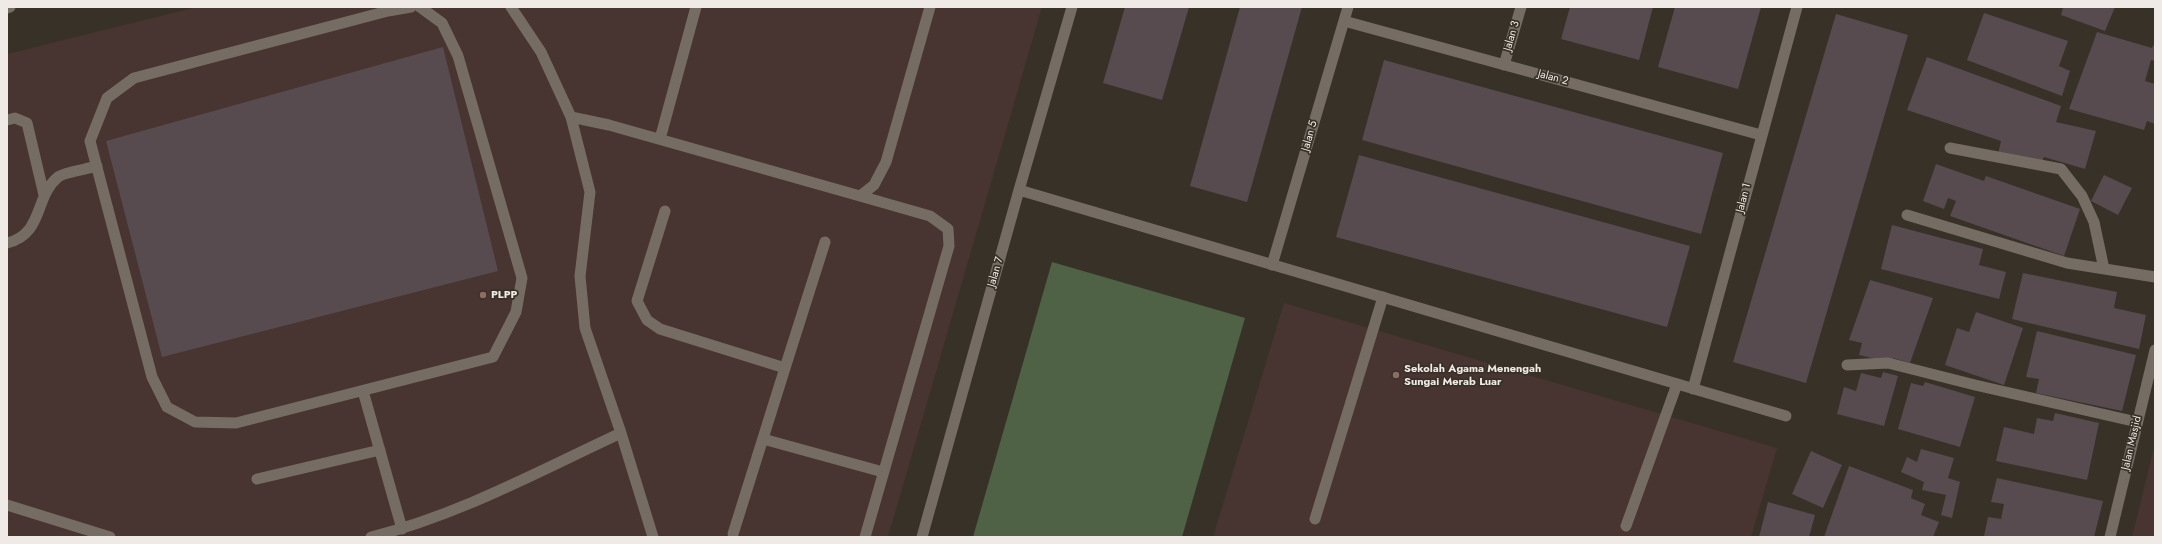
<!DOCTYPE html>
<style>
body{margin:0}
#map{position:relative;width:2162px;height:544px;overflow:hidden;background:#383128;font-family:Jost,sans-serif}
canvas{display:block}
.frame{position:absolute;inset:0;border:8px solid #efeae5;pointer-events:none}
</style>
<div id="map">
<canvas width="2162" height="544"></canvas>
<div class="frame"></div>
</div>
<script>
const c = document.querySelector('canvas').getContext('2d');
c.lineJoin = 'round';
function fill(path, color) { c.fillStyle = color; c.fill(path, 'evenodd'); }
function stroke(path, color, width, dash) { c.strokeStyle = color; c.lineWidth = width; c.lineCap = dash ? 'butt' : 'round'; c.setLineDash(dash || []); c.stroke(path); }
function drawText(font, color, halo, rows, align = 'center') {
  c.font = font + ' Jost,sans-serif'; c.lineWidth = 3.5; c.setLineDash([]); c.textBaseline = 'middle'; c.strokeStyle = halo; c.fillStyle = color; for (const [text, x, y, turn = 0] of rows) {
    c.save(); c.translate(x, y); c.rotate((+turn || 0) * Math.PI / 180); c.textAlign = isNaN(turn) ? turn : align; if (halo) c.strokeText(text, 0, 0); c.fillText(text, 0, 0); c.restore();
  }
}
fill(new Path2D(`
 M197,7h845l-154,530h-881v-483z
 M1284,303l493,145 -26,89h-538z
 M2155,443v94h-23z`), '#483430');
fill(new Path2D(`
 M1052,262l193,56 -63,219h-209z`), '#506245');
fill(new Path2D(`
 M1125,7h64l-27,93 -59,-17z
 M1240,7h62l-55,195 -57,-16z
 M1570,7h83l-14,53 -78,-21z
 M1675,7h86l-23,82 -80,-22z
 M2061,7h54l-10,24 -44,-16 2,-7z
 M1984,13l84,28 -9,25 11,5 -8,25 -95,-36z
 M1836,14l72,21 -102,348 -73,-21z
 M2097,32l55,16 3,-5v18l-4,-1 -6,21 10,3v40l-8,-3 -3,9 -75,-21z
 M443,47l55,224 -336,86 -56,-216z
 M1927,57l134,49 -5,16 40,9 -11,38 -41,-12 -3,7 -43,-10 3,-13 -94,-31z
 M1384,60l339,93 -22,81 -339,-94z
 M1359,155l331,91 -23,81 -331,-90z
 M1936,164l48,17 2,-5 94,33 -16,47 -114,-40 6,-15 -8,-3 -4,11 -21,-8z
 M2104,175l28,13 -14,27 -27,-14z
 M1892,225l91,24 -4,16 27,7 -7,27 -118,-30z
 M2023,273l94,19 -3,16 32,7 -7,34 -127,-30z
 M1870,280l63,18 -23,65 -17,-5 -1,5 -33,-8 3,-12 -13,-3z
 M1976,312l47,16 -19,57 -59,-20 12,-37 12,4z
 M2037,331l99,24 -14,56 -86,-18 3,-14 -13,-2z
 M1883,372l15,4 -14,50 -47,-12 7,-27 12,4 5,-18 20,5z
 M1925,382l50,15 -15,50 -62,-18 13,-46 12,3z
 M2055,413l44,10 -12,57 -91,-19 8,-34 30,7 3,-16 16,3z
 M1921,449l33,9 -6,20 12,4 -8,36 -11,-3 5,-20 -24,-5 2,-8 -23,-10 6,-15 10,5z
 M1811,451l31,14 -19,43 -31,-14z
 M1849,466l64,24 -2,8 14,6 -4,11 18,7 -6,15h-109z
 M1997,478l106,23 -9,36 -110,-1 4,-19 13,2 3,-15 -13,-2z
 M1768,502l47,13 -6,22h-50z`), '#574b4f');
stroke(new Path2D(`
 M411,7l-23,4 -254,67 -27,20 -17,43 62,236 15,30 28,15 41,1 257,-66 23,-45 6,-34 -64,-222 -16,-33 -22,-16
 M511,7l30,45 30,65 19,75 -10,84 5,52 36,105 32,104
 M7,120l8,-2 12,5 17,72
 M7,243c37,-9 27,-46 51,-66 6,-5 30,-8 39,-11
 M363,391l39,138
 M257,479l123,-29
 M7,505l103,32
 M1315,519l68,-222
 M1626,526l51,-142
 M371,537c88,-22 168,-66 250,-104`), '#756d63', 11);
stroke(new Path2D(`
 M7,8l3,-1
 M1344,21l417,114
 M1504,65l17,-58
 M571,117l38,8 251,71 14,-11 12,-23 44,-155
 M660,139l36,-132
 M1950,148l111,21 21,27 12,26 10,47
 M1019,190l767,226
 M860,196l70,20 18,13 1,17 -84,291
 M665,211l-28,90 10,19 13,9 125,39 40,-126
 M1907,215l160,48 88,14
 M1272,265l76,-258
 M1847,365l41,-2 87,22 162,37
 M1693,389l104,-382
 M763,439l120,33
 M733,534l52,-166
 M922,537l97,-347 53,-183
 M2110,537l45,-187`), '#756d63', 11);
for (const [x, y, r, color] of [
 [483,295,4,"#8d6e63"],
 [1396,375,4,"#8d6e63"]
]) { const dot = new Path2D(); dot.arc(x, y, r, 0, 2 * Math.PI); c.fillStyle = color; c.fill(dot); stroke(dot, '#383128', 1.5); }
drawText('11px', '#efeae5', '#383128', [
 ["Jalan 3",1512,36,-74],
 ["Jalan 2",1553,78,15],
 ["Jalan 5",1310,136,-74],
 ["Jalan 1",1744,198,-75],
 ["Jalan 7",996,272,-74],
 ["Jalan Masjid",2132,443,-77]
]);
drawText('bold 11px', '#efeae5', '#383128', [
 ["PLPP",491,295],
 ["Sekolah Agama Menengah",1404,369],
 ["Sungai Merab Luar",1404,382]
], 'left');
</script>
